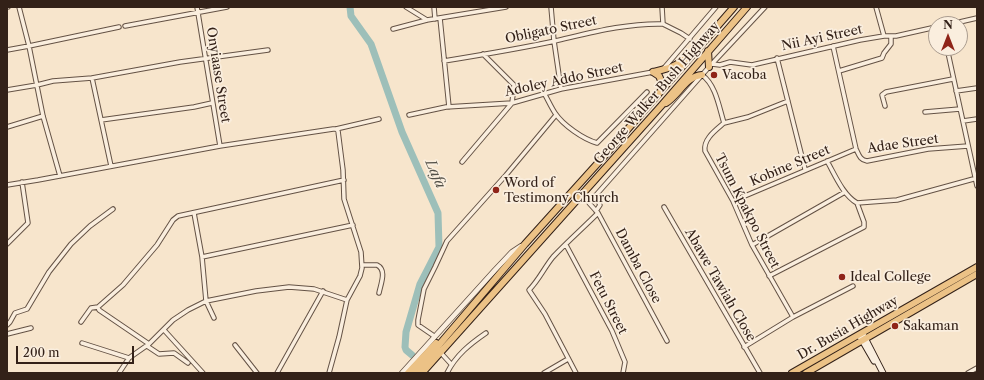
<!DOCTYPE html>
<style>
body{margin:0}
#map{position:relative;width:984px;height:380px;overflow:hidden;background:#f7e5cc;font-family:"Libre Caslon Text",serif}
canvas{display:block}
.frame{position:absolute;inset:0;border:8px solid #332118;pointer-events:none}
.north{position:absolute;left:928px;top:16px;width:40px;height:40px;box-sizing:border-box;background:#faeede;border:1px solid #aa9c8f;border-radius:50%;rotate:0deg;font-size:11px;font-weight:700;line-height:16px;text-align:center;color:#332118}
.north::after{content:'';display:block;margin:auto;width:14px;height:18px;background:#8f2418;clip-path:polygon(50% 0,100% 100%,50% 72%,0 100%)}
.scale{position:absolute;left:16px;top:346px;width:118px;height:18px;box-sizing:border-box;border:2px solid #332118;border-top:0;padding-left:5px;font-size:12px;line-height:14px;white-space:nowrap;color:#332118;-webkit-text-stroke:3px #faeede;paint-order:stroke}
</style>
<div id="map">
<canvas width="984" height="380"></canvas>
<div class="frame"></div>
<div class="north">N</div>
<div class="scale">200 m</div>
</div>
<script>
const c = document.querySelector('canvas').getContext('2d');
c.lineJoin = 'round';
function stroke(path, color, width, dash) { c.strokeStyle = color; c.lineWidth = width; c.lineCap = dash ? 'butt' : 'round'; c.setLineDash(dash || []); c.stroke(path); }
function drawText(font, color, halo, rows, align = 'center') {
  c.font = font + ' "Libre Caslon Text",serif'; c.lineWidth = 3.5; c.setLineDash([]); c.textBaseline = 'middle'; c.strokeStyle = halo; c.fillStyle = color; for (const [text, x, y, turn = 0] of rows) {
    c.save(); c.translate(x, y); c.rotate((+turn || 0) * Math.PI / 180); c.textAlign = isNaN(turn) ? turn : align; if (halo) c.strokeText(text, 0, 0); c.fillText(text, 0, 0); c.restore();
  }
}
stroke(new Path2D(`
 M350,7l1,9 20,28 31,88 36,81 1,34 -19,37 -14,48 -1,15 1,3 6,5`), '#9dbfb9', 7);
const minor = new Path2D(`
 M7,7h1
 M197,7l23,139
 M406,7l21,13
 M434,7l1,12
 M551,7l3,34 7,48
 M662,7l1,17 18,9 9,6
 M876,7l8,29
 M440,18l9,89
 M951,24l26,-6
 M125,26l102,-19
 M393,29l34,-9 79,-13
 M833,46l23,103c3,6 4,11 11,12l61,-12 40,-3
 M947,48l30,138
 M7,50l22,-4 -10,-39
 M777,58l28,111
 M444,61c37,-6 74,-12 111,-20 35,-8 71,-18 108,-17
 M712,64l8,1 10,-3 22,3 108,-25 24,-4h12l40,-9
 M664,68l52,-61
 M839,71l43,-13 2,-5 7,-9v-8
 M702,75c14,10 17,32 22,48
 M92,78l19,88
 M7,90l30,-5 16,-4 39,-3 88,-16 88,-12
 M956,91l21,-3
 M544,93c4,7 7,14 11,20 8,12 28,26 42,30l50,-51
 M885,106l-3,-11 4,-3 67,-13
 M925,112l35,-3
 M409,115l37,-8 66,-4 49,-14 92,-17
 M101,120l93,-13 18,-4
 M963,121l14,-2
 M724,123c-8,7 -21,16 -19,28l28,50 19,44 41,72
 M724,123l24,-6 40,-16
 M7,127l36,-11
 M462,162l50,-59 2,-18 -31,-31
 M60,176l-17,-60 -14,-70 90,-19
 M7,185l31,-5 182,-34 113,-17h3l43,-10
 M595,196l5,9 -4,6
 M733,201l123,-52
 M857,203l40,-3 80,-22
 M664,207l96,166
 M194,213l8,44 4,44 8,17
 M7,244l21,-21 -6,-41
 M566,245l46,86 13,31 -2,11
 M752,245l93,-53
 M202,257l151,-32
 M362,265h15c10,5 4,18 2,28
 M769,276l95,-49v-5l-7,-19c-14,-8 -22,-28 -30,-42
 M98,307l25,-22 34,-40 16,-25 5,-4 166,-36
 M81,322l10,-14 7,-1 1,3 50,34
 M7,325l3,-3 5,-9 12,-4 22,-37 22,-28 19,-18 23,-17
 M164,330l39,43
 M7,334l24,-6
 M434,336l-16,-11v-5l6,-31 11,-22 12,-26 59,-66 50,-60
 M667,341l-69,-128 -9,-10 120,-136 56,-60
 M82,343l47,15
 M235,345l22,28
 M147,346l12,8 15,-1 14,10
 M744,347l49,-30 60,-31
 M441,353l10,11
 M119,373l10,-15 20,-14 24,-24 15,-10 18,-9 50,-10 33,-4 25,2 33,11
 M277,373l46,-82
 M329,373l10,-36 8,-37 13,-24 2,-8 -1,-16 -17,-53 -1,-29 -5,-39 -2,-2
 M447,373c9,-18 23,-29 39,-40
 M544,373l24,-14
 M576,373l-31,-59 -16,-24c10,-10 15,-22 24,-33 14,-15 30,-29 45,-44
 M968,373l9,-5`);
const tertiary = new Path2D(`
 M402,373l93,-103 17,-18 9,-6`);
const secondary = new Path2D(`
 M859,335l15,26
 M864,336l19,37`);
const trunk = new Path2D(`
 M708,51l1,16
 M653,72c14,-3 24,-5 35,-17
 M653,72l6,4 5,11
 M666,103c13,-8 20,-27 36,-28
 M408,373l28,-30
 M415,373l110,-129 82,-91 127,-146
 M422,373l239,-267 86,-99
 M792,373l185,-106
 M806,373l171,-99`);
stroke(minor, '#645245', 5.5);
stroke(tertiary, '#645245', 6);
stroke(secondary, '#332118', 7);
stroke(trunk, '#332118', 8);
stroke(minor, '#faeede', 3.5);
stroke(tertiary, '#faeede', 4.5);
stroke(secondary, '#faeede', 5);
stroke(trunk, '#ecc286', 6);
for (const [x, y, r, color] of [
 [714,75,4,"#8f2418"],
 [496,190,4,"#8f2418"],
 [842,277,4,"#8f2418"],
 [895,326,4,"#8f2418"]
]) { const dot = new Path2D(); dot.arc(x, y, r, 0, 2 * Math.PI); c.fillStyle = color; c.fill(dot); stroke(dot, '#faeede', 1.5); }
drawText('13px', '#332118', '#faeede', [
 ["Obligato Street",551,30,-12],
 ["Nii Ayi Street",822,38,-12],
 ["Onyiaase Street",218,75,81],
 ["Adoley Addo Street",564,80,-12],
 ["George Walker Bush Highway",657,93,-49],
 ["Adae Street",903,144,-8],
 ["Kobine Street",790,166,-23],
 ["Tsum Kpakpo Street",747,211,63],
 ["Damba Close",638,266,62],
 ["Abawe Tawiah Close",720,285,60],
 ["Fetu Street",608,303,63],
 ["Dr. Busia Highway",848,328,-30]
]);
drawText('13px', '#332118', '#faeede', [
 ["Vacoba",722,75],
 ["Word of",504,183],
 ["Testimony Church",504,198],
 ["Ideal College",850,277],
 ["Sakaman",903,326]
], 'left');
drawText('italic 14px', '#535048', '#faeede', [
 ["Lafa",435,174,66]
]);
</script>
